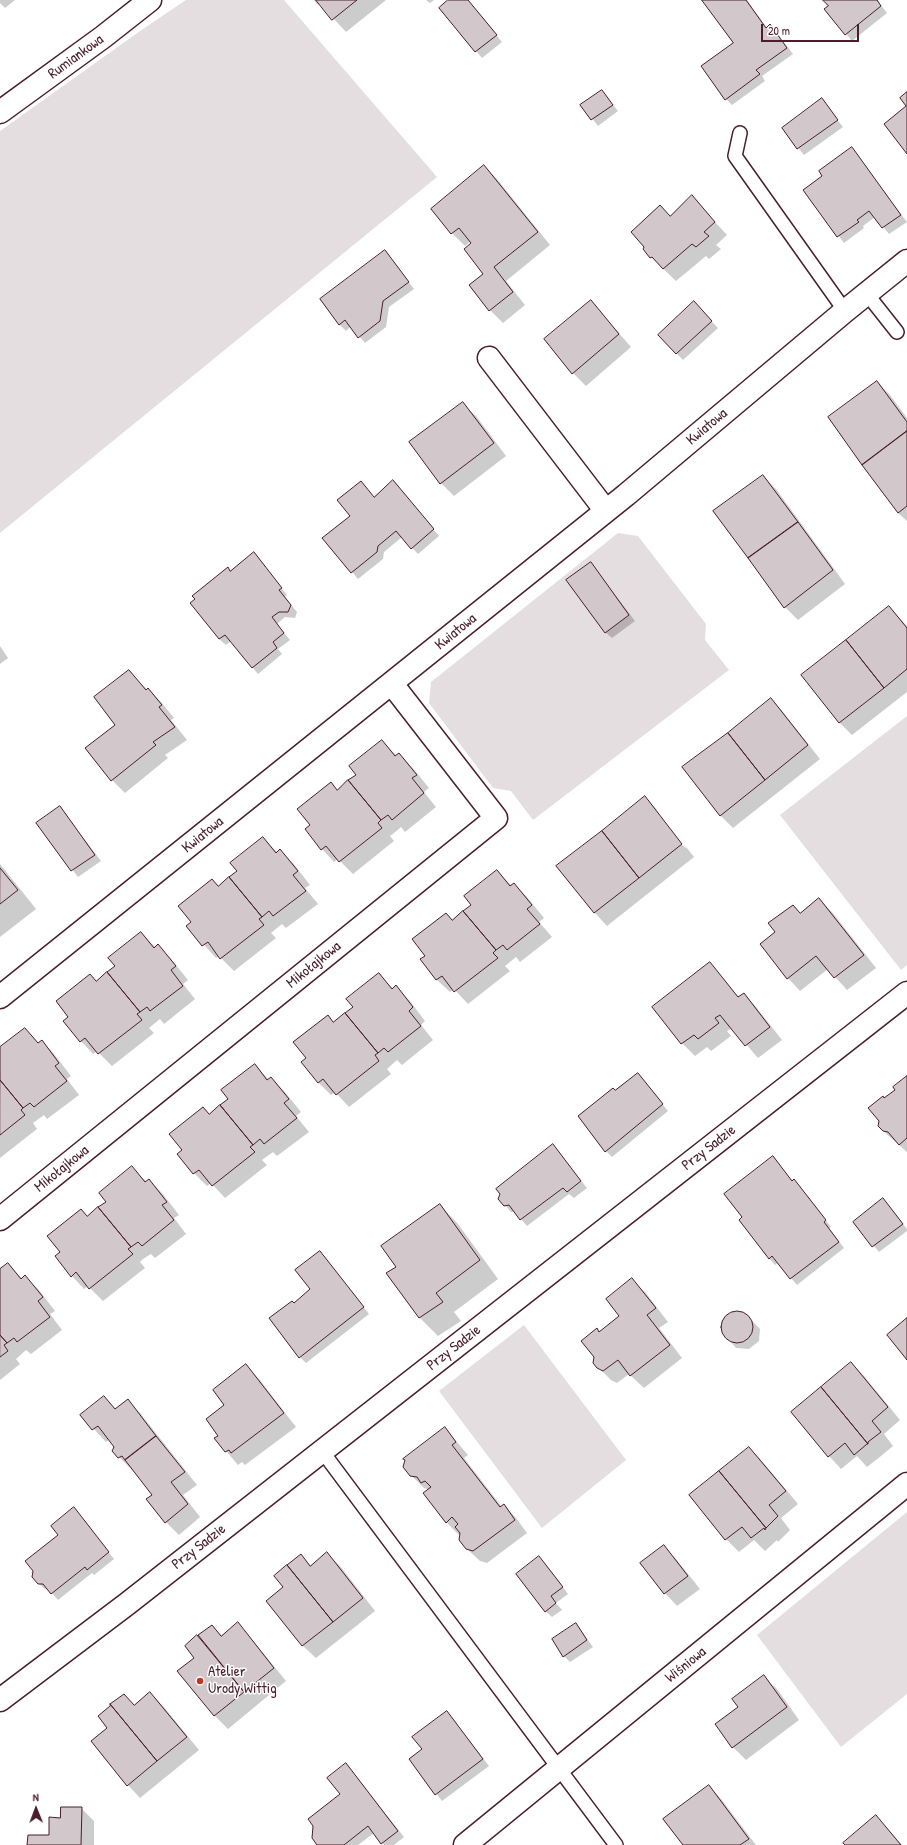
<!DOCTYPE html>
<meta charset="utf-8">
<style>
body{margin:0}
#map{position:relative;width:907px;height:1845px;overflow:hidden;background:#fff;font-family:"Patrick Hand",sans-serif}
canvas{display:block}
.north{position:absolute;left:16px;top:1789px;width:40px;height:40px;-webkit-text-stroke:3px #fff;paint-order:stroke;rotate:359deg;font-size:11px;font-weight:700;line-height:16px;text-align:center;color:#4a1f2b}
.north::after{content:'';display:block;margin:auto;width:14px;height:18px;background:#4a1f2b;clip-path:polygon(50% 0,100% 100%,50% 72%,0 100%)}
.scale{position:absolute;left:761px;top:24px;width:98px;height:18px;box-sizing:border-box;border:2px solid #4a1f2b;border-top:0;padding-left:5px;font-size:12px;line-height:14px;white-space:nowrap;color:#4a1f2b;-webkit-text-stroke:3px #fff;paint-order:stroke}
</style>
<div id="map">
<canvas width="907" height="1845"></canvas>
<div class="north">N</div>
<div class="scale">20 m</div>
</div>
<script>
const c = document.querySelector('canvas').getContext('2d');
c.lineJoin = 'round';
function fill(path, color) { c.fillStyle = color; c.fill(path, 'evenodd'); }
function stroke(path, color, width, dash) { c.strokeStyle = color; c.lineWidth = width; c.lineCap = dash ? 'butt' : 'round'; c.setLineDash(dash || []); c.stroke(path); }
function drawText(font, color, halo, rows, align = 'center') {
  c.font = font + ' "Patrick Hand",sans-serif'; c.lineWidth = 3; c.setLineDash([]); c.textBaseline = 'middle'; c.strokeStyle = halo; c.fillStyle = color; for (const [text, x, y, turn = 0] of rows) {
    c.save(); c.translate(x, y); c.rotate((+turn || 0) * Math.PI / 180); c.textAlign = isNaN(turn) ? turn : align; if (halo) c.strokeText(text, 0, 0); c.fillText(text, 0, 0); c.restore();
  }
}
fill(new Path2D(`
 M186,0h98l153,177 -437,356v-402l140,-100z
 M618,533l20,3 68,88 -1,16 24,30 -196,150 -22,-29 -18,-3 -64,-85 2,-21z
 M907,716v249l-6,5 -121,-155z
 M524,1325l102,135 -84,68 -103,-137z
 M907,1512v182l-66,53 -84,-112z`), '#e5dee0');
fill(new Path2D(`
 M0,0h15l-10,8 -5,-5z
 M314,0h72l-40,32 -26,-28 -2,1z
 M426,0h8l-4,3z
 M449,0h19l34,42 -20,16 -42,-50z
 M703,0h44l20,28 3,-2 6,6 17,22 -31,22 3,5 -33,24 -6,-6 9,-55z
 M825,0h52l10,13 -35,28 -26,-32 3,-3z
 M602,91l16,20 -20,15 -16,-21z
 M822,100l21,27 -39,28 -21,-26z
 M852,149l55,73 -18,12 -14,-17 -12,9 1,2 -20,15 -40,-53 20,-14z
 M484,166l13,13 53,66 -44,36 19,24 -22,18 -13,-13 -5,-36 -12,-31 -2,-2 -6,5 -13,-13z
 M692,197l35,38 -11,10 5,4 -12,10 -3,-3 -30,25 -25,-24 19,-40z
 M385,251l29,38 -25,18 -3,20 -21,16 -14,-17 -5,5 -7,-7z
 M591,301l40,46 -45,39 -13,-13z
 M700,309l18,19 -35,32 -24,-25z
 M877,382l13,13 17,23v103l-9,-8z
 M463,404l13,12 30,40 -52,40 -13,-13z
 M763,476l13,13 69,95 -47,36 -13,-13z
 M393,481l46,55 -21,18 -16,-17 -18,15 -1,7 -25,20 -34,-41z
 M254,553l33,42 -2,2 12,15 -2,6 -10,-1 -8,7 13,16 -12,9 4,5 -24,20 -27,-33 -5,4 -7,-6 9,-70 3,3z
 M591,563l44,58 -23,17 -7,-6z
 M889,607l18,19v66l-55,43 -13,-13z
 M0,646l8,12 -8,6z
 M129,671l18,19 1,-1 13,13 13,16 -3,2 16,20 -22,15 3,3 -43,35 -13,-13 -26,-32 31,-23z
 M771,700l12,12 37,47 -87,69 -13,-13 -36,-48z
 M382,741l15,15 2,-2 13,13 17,21 -5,4 12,15 -31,25 -4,-5 -7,6 -4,3 4,5 -41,33 -15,-15 -4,3 -12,-13 -11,-23 20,-43 6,7 20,-15z
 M645,797l12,13 37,47 -87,69 -12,-13 -37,-47zM654,810h3l29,37 -1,1z
 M60,807l41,54 -23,16 -41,-54z
 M263,838l15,15 2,-2 13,12 17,22 -5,3 13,16 -32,24 -4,-4 -11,9 5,5 -42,33 -15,-15 -3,2 -29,-32 5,-4 20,-42 7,7 19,-16z
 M0,864l36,45 -36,28z
 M497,871l15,15 2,-2 13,13 17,21 -5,4 13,15 -32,25 -4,-5 -11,9 5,5 -42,33 -14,-15 -4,3 -13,-12 -16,-20 5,-4 20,-42 7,6 19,-15z
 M819,899l13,13 44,56 -29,22 -19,-21 -28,22 -12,-13 13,-64z
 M141,933l15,15 2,-2 13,13 17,21 -5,4 12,15 -31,25 -4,-5 -11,9 5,5 -42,33 -15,-15 -4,3 -12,-13 16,-59 19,-15z
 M709,963l30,35 5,-4 12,13 26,33 -24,18 -26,-30 -5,3 4,5 -20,15 -4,-4 -12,9 -13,-13 -28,-36z
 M379,974l14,15 3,-2 13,13 16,21 -4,4 12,15 -31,25 -5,-5 -10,9 4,5 -42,33 -14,-15 -4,3 -13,-13 -10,-24 19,-42 7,7 20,-15z
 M25,1029l14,15 3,-3 12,13 17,22 -4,3 12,16 -32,24 -3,-4 -11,8 4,6 -37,29v-109z
 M255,1065l14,15 2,-2 13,13 17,21 -5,4 13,16 -32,24 -4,-4 -7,5 -4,3 5,5 -42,33 -14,-15 -4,3 -13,-13 -11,-23 27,-35 19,-16z
 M638,1074l30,37 -56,46 -6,-6 9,-59z
 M907,1077v75l-24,-21 2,-32 11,-9z
 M553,1146l34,42 -13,10 -5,-4 -42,32 -12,-14h-4l-6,-7z
 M773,1158l20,24 1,-1 6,6 31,40 -2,1 15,20 -47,37 -19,-22 -3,2 -6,-7 -26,-41z
 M132,1168l15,14 2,-2 13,13 17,22 -5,3 12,16 -31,24 -4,-4 -8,5 -3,3 5,6 -42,33 -15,-15 -4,3 -12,-13 -11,-24 26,-35 20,-15z
 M440,1205l18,19 40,55 -44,33 7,9 -23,15 -18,-18 -32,-44 9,-7z
 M889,1206l18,23v2l-28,21 -25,-30z
 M320,1252l49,62 -63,49 -6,-6 -6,-53 17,-14z
 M8,1264l14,15 3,-2 13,12 17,22 -5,3 12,16 -31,24 -5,-4 -10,9 4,5 -20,16v-110z
 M632,1280l13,12 23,30 -9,6 23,30 -38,30 -15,-14 -12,9 -6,-3 -13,-13 -1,-38 3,3 20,-16z
 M733,1311l12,2 15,16 -1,12 -10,8 -13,-1 -14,-17 1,-12z
 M851,1363l13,13 36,44 -16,14 9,12 -12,10 -14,11 -10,-11 -16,13 -12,-13z
 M246,1366l13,13 37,48 -51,38 -3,-3 -4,3 -22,-26 4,-3 5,-31z
 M104,1398l12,11 12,-8 12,12 57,72 -14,10 17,22 -21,18 -13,-13 -13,-27 -19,-26 -2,1 -13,-13 -3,-10 -6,-8 -4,3 -25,-27z
 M445,1428l23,27 -4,3 38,49 2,-2 12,13 11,15 -40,30 -7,-2 -14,-13 -5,-15 -2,2 -13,-13 -16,-32 -6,-2 -13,-13z
 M749,1448l13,13 36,43 -17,14 9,12 -12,12 -1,-2 -12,11 -11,-11 -15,12 -13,-13z
 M74,1509l40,50 -20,16 -2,-2 -34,27 -9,-10 -4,-1 -7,-6 21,-47z
 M664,1547l12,12 24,30 -23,17 -12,-13z
 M327,1554l13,12 35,45 -59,47 -13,-12 -35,-45 16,-13 17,-32 10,10z
 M545,1564l23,30 -12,9 6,7 -10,7 -7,-6z
 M238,1624l12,13 36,44 -58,48 -13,-13 -36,-44 16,-14 -9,-12 26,-20 10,10z
 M576,1624l17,23 -23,15 -6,-6z
 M764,1677l13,12 22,31 -53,40 -13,-13 7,-40z
 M150,1693l13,13 36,44 -59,48 -12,-13 7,-79z
 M447,1712l42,54 -47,35 -32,-42 13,-10z
 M346,1764l58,73 -10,8h-10l-10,-12 -16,12h-39l22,-51z
 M709,1786l12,13 35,46h-71z
 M81,1808l13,13v24h-66l22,-9 11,-17z
 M876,1817l26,28h-56z`), '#0003');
const building = new Path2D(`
 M316,0h41l-25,20z
 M448,0h20l29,35 -22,17 -36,-44z
 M702,0h44l20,28 4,-4 17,24 -31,22 4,4 -35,26 -24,-34 32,-23z
 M823,0h54l4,6 -36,29 -21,-26 4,-3z
 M602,90l11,15 -22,15 -11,-15z
 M907,92v62l-23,-30 22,-18 -6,-8z
 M822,98l16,22 -41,29 -15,-21z
 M852,147l49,68 -19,13 -13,-17 -12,9 2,2 -22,15 -34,-47 19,-14 -3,-5z
 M484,165l54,67 -44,35 19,25 -24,19 -20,-26 14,-11 -19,-25 7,-6 -12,-15 -8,6 -20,-25z
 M692,195l23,27 -11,10 5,4 -13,11 -4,-3 -29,25 -11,-12 -2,1 -7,-9 1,-2 -13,-15 29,-27 10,11z
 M385,250l24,32 -26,19 -3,20 -22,17 -13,-18 -6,5 -19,-26z
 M591,300l28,34 -47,40 -28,-35z
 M694,301l18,20 -36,33 -18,-19z
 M877,381l30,41v9l-45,34 -34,-48z
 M463,402l31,41 -54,41 -31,-42z
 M907,431v75l-9,7 -36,-48z
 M763,475l35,47 -50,36 -35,-47z
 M393,480l41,49 -23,20 -15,-18 -18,15 -1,6 -26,21 -29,-35 28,-22 -13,-16 24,-19 13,16z
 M798,522l35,48 -49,38 -36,-50z
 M254,552l28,36 -3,2 12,15 -3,7h-9l-7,5 12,16 -11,9 4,6 -25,20 -27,-33 -6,4 -29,-36 5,-4 -3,-3 36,-29 2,4z
 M591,562l38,53 -24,18 -39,-53z
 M889,606l18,22v41l-23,19 -38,-48z
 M846,640l38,48 -45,35 -38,-48z
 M129,670l17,20 2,-2 14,17 -3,2 16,20 -22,15 3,3 -45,36 -26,-33 30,-23 -21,-28z
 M771,698l37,47 -43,35 -37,-47z
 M728,733l37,47 -45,36 -38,-49z
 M382,740l13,16 4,-3 18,22 -5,3 12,15 -32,27 -4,-5 -7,5 -33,-40 8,-5 -7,-9z
 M348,780l33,40 -3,3 4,5 -43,34 -13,-16 -5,4 -16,-21 5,-4 -13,-16 34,-27 6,8z
 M645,796l37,48 -43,34 -37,-47z
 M60,806l35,49 -24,16 -35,-48z
 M602,831l37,47 -45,35 -38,-47z
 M263,837l13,16 4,-4 18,22 -5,4 13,16 -33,25 -4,-5 -7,6 -33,-40 8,-6 -7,-8z
 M0,868l18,22 -18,14z
 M497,870l13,16 4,-3 18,22 -5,4 13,15 -33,26 -4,-5 -7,5 -33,-39 8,-6 -7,-9z
 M229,877l33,40 -3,2 5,6 -44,34 -12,-17 -6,4 -16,-20 5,-4 -13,-16 34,-27 6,7z
 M819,898l45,57 -30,23 -18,-22 -29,23 -27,-35 15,-12 -7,-9 25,-18 7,8z
 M463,911l33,39 -3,3 5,5 -44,34 -12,-16 -6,4 -16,-21 5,-3 -13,-17 34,-26 6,7z
 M141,932l13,16 4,-4 18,22 -5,4 12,16 -33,25 -3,-4 -7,5 -33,-40 8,-6 -7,-8z
 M710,962l28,35 6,-4 26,34 -25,19 -25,-31 -5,3 4,5 -21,16 -4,-4 -13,9 -29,-37z
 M107,972l33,40 -3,2 5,6 -44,34 -13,-16 -5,4 -17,-21 5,-4 -12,-16 34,-27 6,7z
 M379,973l13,16 4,-4 17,22 -4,4 12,15 -33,26 -4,-4 -6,5 -33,-40 8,-6 -7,-8z
 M345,1013l33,40 -3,2 4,6 -43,34 -13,-16 -5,4 -17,-21 5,-4 -13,-16 35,-27 5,7z
 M25,1028l13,15 4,-3 17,23 -4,3 12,15 -33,26 -4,-4 -7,5 -23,-28v-33z
 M255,1064l12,16 4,-3 18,22 -5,4 13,15 -33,26 -4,-5 -7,6 -33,-40 8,-6 -7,-9z
 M638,1073l25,31 -58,48 -27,-36 35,-28 2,2z
 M907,1076v62l-8,7 -11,-13 -5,-1 -5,-5 1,-5 -11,-13 15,-12 1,2 11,-8 -2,-3z
 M0,1080l23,28 -2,2 4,5 -25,20z
 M220,1105l33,40 -3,2 5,5 -43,34 -13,-16 -6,4 -16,-20 5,-4 -13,-16 34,-27 6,7z
 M553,1144l28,37 -14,11 -4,-4 -43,32 -11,-15 -5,1 -6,-7 2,-5 -4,-5z
 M773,1156l19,25 2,-2 32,41 -2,2 15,20 -49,37 -18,-23 -3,3 -30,-39 3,-3 -18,-23z
 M132,1166l13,16 4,-3 18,23 -5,3 12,15 -32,26 -4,-4 -7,5 -33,-40 8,-5 -7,-9z
 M883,1198l20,26 -31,23 -19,-25z
 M440,1204l40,56 -44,33 7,9 -24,16 -33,-45 10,-6 -15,-21z
 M98,1207l33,40 -3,2 5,5 -44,35 -13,-17 -5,5 -16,-21 5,-4 -13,-16 34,-27 6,7z
 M320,1251l44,56 -65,51 -30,-40 23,-17 2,2 16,-14 -15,-19z
 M8,1263l13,16 4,-4 18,22 -5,4 12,16 -33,25 -3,-4 -7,5 -7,-8v-66z
 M632,1278l24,30 -9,7 23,30 -40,31 -12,-16 -15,11 -6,-3 -4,-5 1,-6 -13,-16 16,-13 2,4 20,-16 -13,-17z
 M721 1327a16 16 0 1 1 32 0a16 16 0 1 1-32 0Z
 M907,1318v42l-20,-25z
 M0,1335l7,8 -3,2 4,6 -8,6z
 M851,1362l37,45 -16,14 9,11 -13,10v2l-47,-57z
 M246,1364l38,49 -53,40 -2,-3 -4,2 -11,-14 4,-2 -12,-17 18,-14 -11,-15z
 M821,1387l47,57h-1l-13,11 -9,-12 -17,14 -37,-45z
 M104,1396l11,13 13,-10 28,37 -31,24 -3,-4 -4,2 -6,-7 2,-4 -16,-21 -6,4 -12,-15z
 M445,1427l11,15 -4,3 48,62 4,-3 11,16 -42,31 -7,-2 -7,-9 1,-7 -5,-6 3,-3 -6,-7 -6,6 -23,-30 8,-6 -6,-6 -4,2 -4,-6 -7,-1 -7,-9 2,-7 -2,-1z
 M156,1436l29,36 -14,10 17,22 -23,19 -19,-24 6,-4 -27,-35z
 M749,1447l37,44 -17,14 9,11 -12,12 -47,-57z
 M719,1471l47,57 -1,2 -1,-2 -13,10 -9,-11 -17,13 -36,-45z
 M74,1507l35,45 -22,18 -2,-3 -34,27 -8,-10h-5l-6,-7 1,-6 -8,-10 33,-26 -7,-9z
 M664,1545l24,31 -24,18 -24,-31z
 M327,1552l36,46 -30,24 -46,-57 14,-11 9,12z
 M539,1556l24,31 -12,9 5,7 -11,9 -29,-38z
 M287,1565l46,57 -31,24 -36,-45 17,-14 -9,-11z
 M238,1622l36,46 -30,24 -46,-57 14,-10 9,11z
 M576,1623l11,17 -24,17 -11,-18z
 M197,1635l47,57 -30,24 -37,-45 17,-13 -9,-12z
 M764,1675l23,32 -55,41 -17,-24 23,-17 -6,-8z
 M150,1692l37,45 -30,24 -47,-57 14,-10 10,11z
 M110,1704l47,57 -30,25 -36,-45 16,-13 -9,-12 12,-10z
 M447,1711l36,48 -48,36 -26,-36 13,-10 -10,-12z
 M346,1763l52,68 -17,13 -13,-18 -24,19h-27l-5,-7 1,-12 -5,-7 32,-25 -13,-16z
 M709,1785l40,54 -9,6h-57l-20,-26z
 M61,1807h21l-1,38h-54l1,-10h21v-18l11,1z
 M876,1815l25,30h-56l-2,-2z`);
fill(building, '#d2c7cb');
stroke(building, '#4a1f2b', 1);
const service = new Path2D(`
 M740,133l-5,23 110,155
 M867,294l30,38
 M322,1451l294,394`);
const minor = new Path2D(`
 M0,112l103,-75 47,-37
 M489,358l117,153
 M0,997l626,-502 219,-184 62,-50
 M0,1219l496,-401 -104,-134
 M0,1700l127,-96 780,-611
 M465,1845l442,-361`);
stroke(service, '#4a1f2b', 16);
stroke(minor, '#4a1f2b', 25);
stroke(service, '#fff', 13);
stroke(minor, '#fff', 22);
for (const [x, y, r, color] of [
 [200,1681,4,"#c8321e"]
]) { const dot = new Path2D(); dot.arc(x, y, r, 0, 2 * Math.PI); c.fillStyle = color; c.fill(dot); stroke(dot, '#fff', 1.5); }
drawText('15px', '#4a1f2b', '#fff', [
 ["Rumiankowa",76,57,-36],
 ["Kwiatowa",707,427,-40],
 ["Kwiatowa",456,632,-39],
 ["Kwiatowa",203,835,-39],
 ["Mikołajkowa",314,965,-39],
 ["Przy Sadzie",709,1148,-38],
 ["Mikołajkowa",62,1169,-39],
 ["Przy Sadzie",454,1348,-38],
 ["Przy Sadzie",199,1547,-38],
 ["Wiśniowa",686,1665,-39]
]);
drawText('15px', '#4a1f2b', '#fff', [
 ["Atelier",208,1672],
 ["Urody Wittig",208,1689]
], 'left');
</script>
